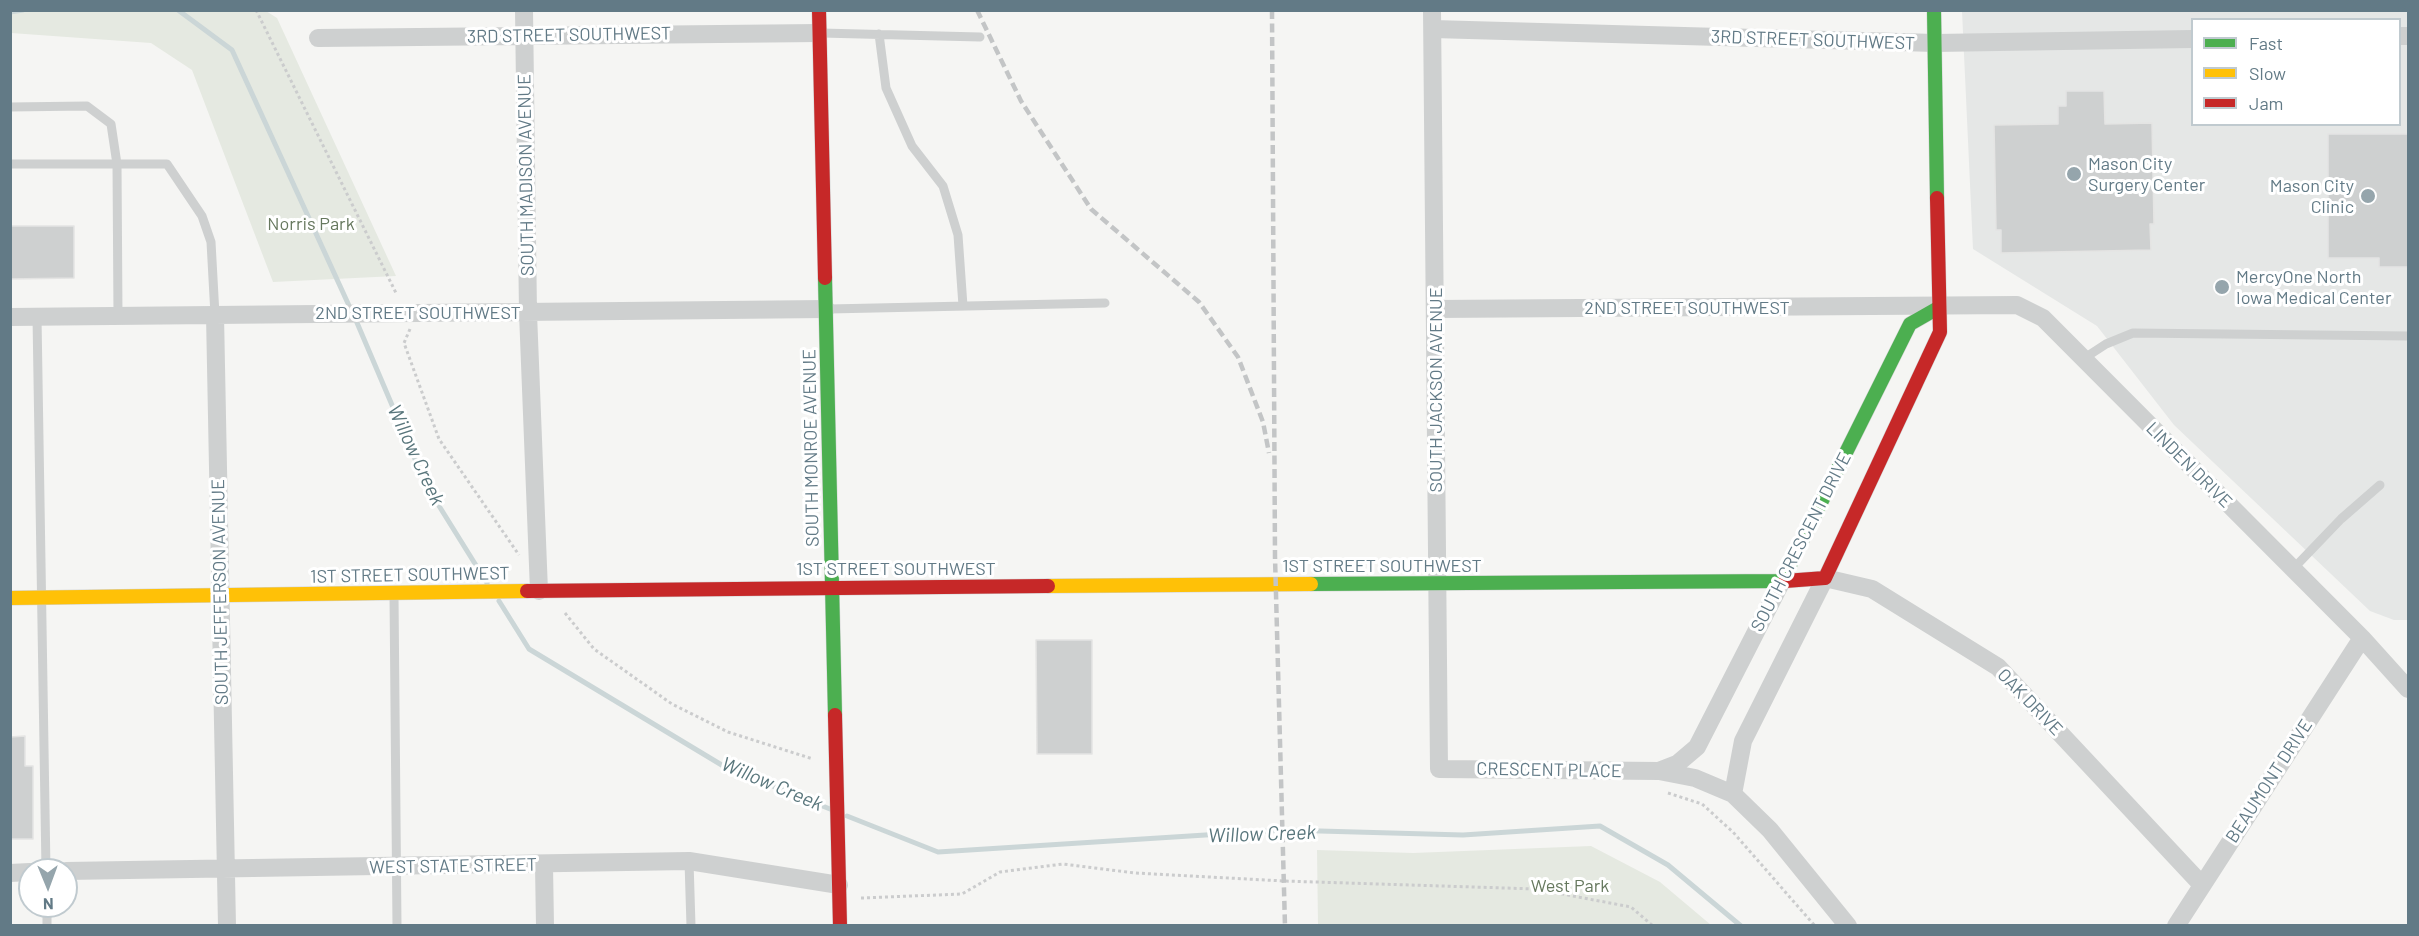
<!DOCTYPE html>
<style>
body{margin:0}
#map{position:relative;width:2419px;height:936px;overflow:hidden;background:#f5f5f3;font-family:Barlow,sans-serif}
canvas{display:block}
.frame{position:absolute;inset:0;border:12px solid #627a86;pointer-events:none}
.legend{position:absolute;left:2191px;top:18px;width:210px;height:108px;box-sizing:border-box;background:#fff;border:2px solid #c0cacf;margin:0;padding:8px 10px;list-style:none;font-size:18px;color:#627a86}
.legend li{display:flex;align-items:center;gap:12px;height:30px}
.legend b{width:30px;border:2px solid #c0cacf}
.north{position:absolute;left:18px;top:858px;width:60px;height:60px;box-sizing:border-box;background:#fff;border:2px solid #c0cacf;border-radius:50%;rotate:179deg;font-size:16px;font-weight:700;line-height:24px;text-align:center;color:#627a86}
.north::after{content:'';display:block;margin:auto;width:21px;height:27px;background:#95a5ac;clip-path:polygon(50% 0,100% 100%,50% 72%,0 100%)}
</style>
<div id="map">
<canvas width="2419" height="936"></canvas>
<div class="frame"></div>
<ul class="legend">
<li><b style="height:8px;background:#4caf50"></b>Fast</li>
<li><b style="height:8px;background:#ffc107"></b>Slow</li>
<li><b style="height:8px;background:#c62828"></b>Jam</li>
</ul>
<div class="north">N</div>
</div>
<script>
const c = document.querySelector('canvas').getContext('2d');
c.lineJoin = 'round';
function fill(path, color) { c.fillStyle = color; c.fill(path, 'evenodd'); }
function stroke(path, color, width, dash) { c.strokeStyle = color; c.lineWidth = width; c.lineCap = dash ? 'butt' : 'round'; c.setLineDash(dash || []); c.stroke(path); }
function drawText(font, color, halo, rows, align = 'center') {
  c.font = font + ' Barlow,sans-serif'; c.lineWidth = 6; c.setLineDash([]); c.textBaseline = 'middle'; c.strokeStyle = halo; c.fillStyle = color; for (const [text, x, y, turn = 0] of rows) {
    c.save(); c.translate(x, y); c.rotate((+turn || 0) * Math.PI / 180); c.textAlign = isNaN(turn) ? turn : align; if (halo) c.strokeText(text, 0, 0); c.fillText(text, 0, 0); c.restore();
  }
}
fill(new Path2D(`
 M1962,11h446v609h-14l-24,-9 -196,-186 -77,-99 -124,-77zM2192,20h208v104h-208z`), '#e5e7e6');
fill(new Path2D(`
 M10,11h256l11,7 119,258 -123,6 -81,-212 -41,-27 -140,-10z
 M1591,846l69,36 51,43h-393l-1,-75 96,3z`), '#e5e9e1');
stroke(new Path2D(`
 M178,10l54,40 119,260
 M10,12l13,-2
 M355,318l71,167 61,98
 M499,601l30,48 196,118 105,42
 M847,816l91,36 346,-22 179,5 137,-9 68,39 73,61`), '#cbd6d7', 5);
const building = new Path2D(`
 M2066,91h38l1,33 47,-1 2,101h-4l1,26 -150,3v-23h-5l-2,-105 64,-1v-18h8z
 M2328,134h81v133h-30v-9h-51z
 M10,226h64v52l-64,1z
 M1036,640h56v114h-55z
 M25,736v30h8v73h-23v-102z`);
fill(building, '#ced0d0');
stroke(building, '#e4e4e3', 1.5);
const fast = new Path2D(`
 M1934,10l3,188
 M825,278l10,437
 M1782,581l128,-257 28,-16
 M1311,584l474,-3`);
const slow = new Path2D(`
 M1048,586l263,-2
 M10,598l517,-7`);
const jam = new Path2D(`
 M819,10l6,268
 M1785,581l40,-3 115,-246 -3,-134
 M527,591l521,-5
 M835,715l5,211`);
stroke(fast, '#d1d3d3', 15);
stroke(slow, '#d1d3d3', 15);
stroke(jam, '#d1d3d3', 15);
stroke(new Path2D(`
 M256,10l141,285
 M410,329l-6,14 35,96 80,116
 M565,613l29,36 78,55 56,28 85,27
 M1668,793l34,11 31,28 82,94
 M861,898l101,-4 38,-22 63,-8 72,9 149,8 252,8 95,18 22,19`), '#cbcccd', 3, [3, 3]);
stroke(new Path2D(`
 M821,33l159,4
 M879,34l7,54 26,58 31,40 15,49 5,71
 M10,107l77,-1 24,18 6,40 1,152
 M10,164h157l35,52 9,26 4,73
 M829,309l276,-6
 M37,317l9,553
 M2083,359l23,-15 27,-11 275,3
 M2293,569l48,-50 39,-34
 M394,595l3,331
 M689,861l2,65
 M47,906v20`), '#ced0d0', 9);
stroke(new Path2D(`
 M524,10l4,303 11,278
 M1432,10l7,759 220,2 36,7 38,16 37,36 78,96
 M1433,29l502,14 257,-4
 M2400,36h8
 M318,38l501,-5
 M1435,309l582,-4 26,13 319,320 46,51
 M215,315l12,611
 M10,317l816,-8
 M1659,771l18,-7 20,-17 85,-166
 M1733,794l10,-53 82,-163 47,11 126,78 204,218
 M544,865l1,61
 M66,871l623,-10 150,24
 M10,873l20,-1
 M2176,926l186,-288`), '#ced0d0', 18);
stroke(fast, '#4caf50', 14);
stroke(slow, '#ffc107', 14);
stroke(jam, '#c62828', 14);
stroke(new Path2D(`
 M977,10l44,91 70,108 108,93 39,55 25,65 6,31
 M1272,10l3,547 10,369`), '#c3c5c6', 4.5, [9, 4.5]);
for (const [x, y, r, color] of [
 [2074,174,8,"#95a5ac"],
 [2368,196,8,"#95a5ac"],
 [2222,287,8,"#95a5ac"]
]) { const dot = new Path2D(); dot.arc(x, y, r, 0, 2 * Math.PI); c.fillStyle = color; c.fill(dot); stroke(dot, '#fff', 2); }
drawText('18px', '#627a86', '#fff', [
 ["3RD STREET SOUTHWEST",569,35,-1],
 ["3RD STREET SOUTHWEST",1813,40,2],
 ["SOUTH MADISON AVENUE",526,175,-91],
 ["2ND STREET SOUTHWEST",1687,308],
 ["2ND STREET SOUTHWEST",418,313],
 ["SOUTH JACKSON AVENUE",1436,390,-90],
 ["SOUTH MONROE AVENUE",811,448,-91],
 ["LINDEN DRIVE",2189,465,45],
 ["SOUTH CRESCENT DRIVE",1801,542,-63],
 ["1ST STREET SOUTHWEST",1382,566],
 ["1ST STREET SOUTHWEST",896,569],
 ["1ST STREET SOUTHWEST",410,575,-1],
 ["SOUTH JEFFERSON AVENUE",220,592,-91],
 ["OAK DRIVE",2030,702,46],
 ["CRESCENT PLACE",1549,770,1],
 ["BEAUMONT DRIVE",2269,781,-57],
 ["WEST STATE STREET",453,866,-1]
]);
drawText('18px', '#627a86', '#fff', [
 ["Mason City",2088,164],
 ["Surgery Center",2088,185],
 ["Mason City",2354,186,"right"],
 ["Clinic",2354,207,"right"],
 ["MercyOne North",2236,277],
 ["Iowa Medical Center",2236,298]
], 'left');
drawText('18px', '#66785e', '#fff', [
 ["Norris Park",311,224],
 ["West Park",1570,886]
]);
drawText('italic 20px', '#59767c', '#fff', [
 ["Willow Creek",416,455,65],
 ["Willow Creek",772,784,23],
 ["Willow Creek",1262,834,-2]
]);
</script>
